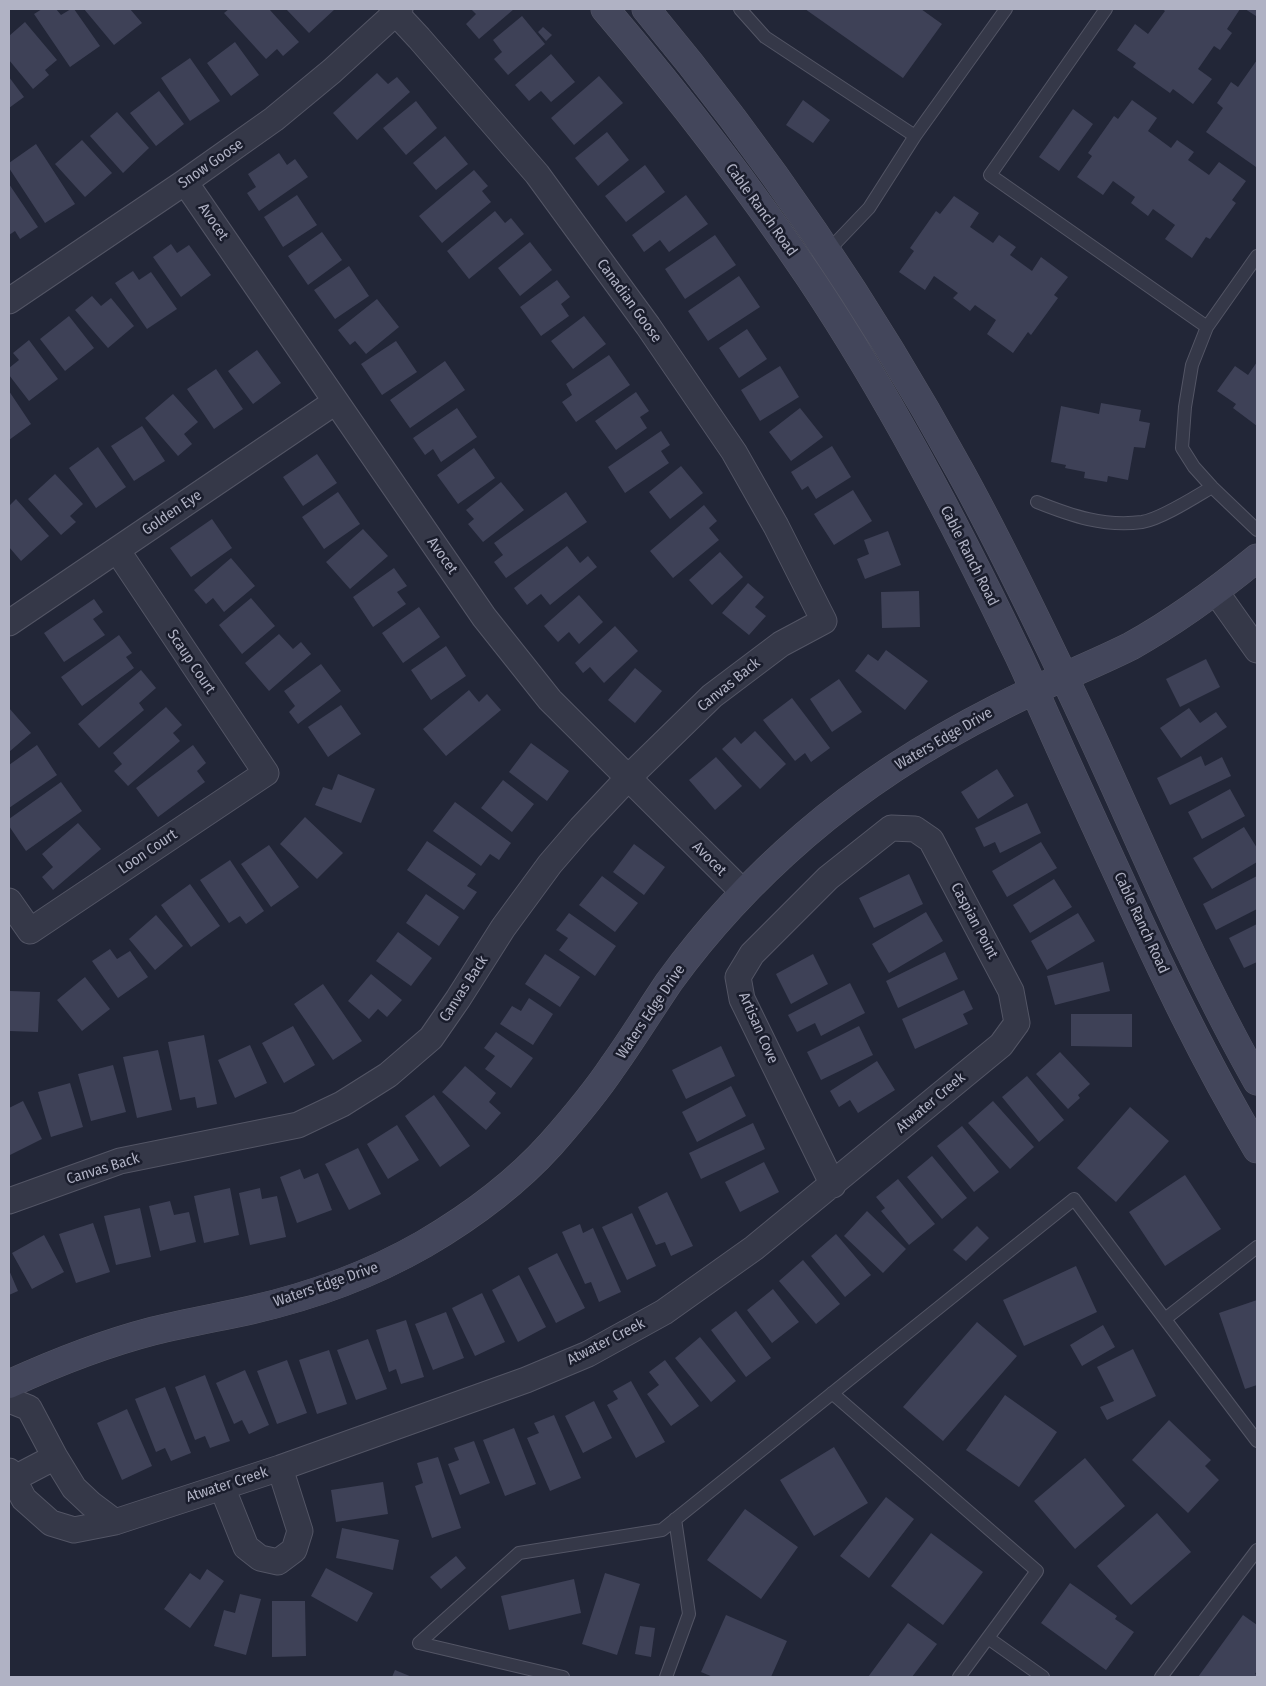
<!DOCTYPE html>
<style>
body{margin:0}
#map{position:relative;width:1266px;height:1686px;overflow:hidden;background:#222637;font-family:"Fira Sans Condensed",sans-serif}
canvas{display:block}
.frame{position:absolute;inset:0;border:10px solid #b0b2c4;pointer-events:none}
</style>
<div id="map">
<canvas width="1266" height="1686"></canvas>
<div class="frame"></div>
</div>
<script>
const c = document.querySelector('canvas').getContext('2d');
c.lineJoin = 'round';
function fill(path, color) { c.fillStyle = color; c.fill(path, 'evenodd'); }
function stroke(path, color, width, dash) { c.strokeStyle = color; c.lineWidth = width; c.lineCap = dash ? 'butt' : 'round'; c.setLineDash(dash || []); c.stroke(path); }
function drawText(font, color, halo, rows, align = 'center') {
  c.font = font + ' "Fira Sans Condensed",sans-serif'; c.lineWidth = 5; c.setLineDash([]); c.textBaseline = 'middle'; c.strokeStyle = halo; c.fillStyle = color; for (const [text, x, y, turn = 0] of rows) {
    c.save(); c.translate(x, y); c.rotate((+turn || 0) * Math.PI / 180); c.textAlign = isNaN(turn) ? turn : align; if (halo) c.strokeText(text, 0, 0); c.fillText(text, 0, 0); c.restore();
  }
}
fill(new Path2D(`
 M42,9h14l5,6 10,-6h3l26,37 -30,21 -36,-53z
 M84,9h46l12,14 -28,22z
 M229,9h40l30,33 -16,14 -6,-7 -11,10 -42,-46z
 M286,9h49l-26,24z
 M471,9h43l-35,30 -13,-15 10,-10z
 M805,9h116l21,15 -39,54z
 M1162,9h78l-13,20 5,4 -12,17 -6,-4 -16,23 14,10 -19,25 -20,-15 -3,4 -37,-26 3,-4 -19,-13 18,-26 13,10 17,-23z
 M1245,9h12v5l-1,2z
 M522,16l23,28 -37,31 -14,-16 8,-7 -9,-12z
 M25,22l32,38 -12,10 4,5 -16,14 -24,-29v-24z
 M543,27l9,8 -6,6 -8,-9z
 M235,42l24,33 -28,21 -24,-33z
 M551,54l24,28 -24,20 -10,-11 -12,10 -14,-16z
 M190,58l30,43 -30,20 -29,-43z
 M1257,60v104l-1,3 -50,-35 17,-24 -6,-5 14,-21 7,5z
 M377,73l11,11 9,-7 13,15 -53,48 -24,-27z
 M599,76l24,27 -49,42 -23,-27z
 M9,77l15,20 -15,11z
 M159,91l25,33 -28,22 -26,-33z
 M803,100l27,20 -17,23 -27,-18z
 M1132,100l25,18 -9,13 23,17 6,-8 17,12 -6,8 21,15 10,-13 27,19 -14,19 4,3 -26,36 -4,-2 -14,21 -27,-19 10,-14 -22,-16 -5,7 -17,-13 4,-6 -22,-16 -10,14 -26,-18 15,-21 -4,-3 26,-37 4,3z
 M416,101l21,27 -31,27 -23,-27z
 M1073,109l20,15 -34,47 -20,-14z
 M117,112l32,36 -26,25 -33,-37z
 M607,132l22,28 -31,26 -23,-28z
 M445,136l23,28 -32,26 -23,-27z
 M82,140l30,33 -27,24 -30,-33z
 M36,144l39,60 -30,19 -36,-55v-5z
 M279,153l8,12 8,-6 13,18 -49,34 -12,-18 9,-6 -8,-13z
 M645,165l20,27 -39,30 -21,-26z
 M474,170l14,16 -6,5 9,11 -49,41 -23,-27z
 M9,184l29,43 -18,12 -5,-8 -6,4z
 M297,195l20,30 -34,22 -19,-30z
 M686,195l22,29 -39,28 -9,-12 -16,12 -12,-17z
 M954,196l25,17 -9,14 23,16 6,-8 17,12 -6,8 22,16 9,-14 27,20 -14,18 4,3 -27,37 -3,-3 -15,21 -26,-19 9,-14 -21,-15 -5,6 -17,-13 5,-5 -24,-17 -9,14 -26,-18 15,-21 -4,-3 26,-37 4,3z
 M495,211l10,12 6,-5 13,16 -55,45 -22,-28z
 M322,232l20,28 -34,25 -20,-29z
 M715,235l21,30 -51,34 -20,-30z
 M530,242l22,28 -32,26 -22,-28z
 M171,244l6,9 12,-8 22,30 -30,22 -28,-40z
 M349,266l20,30 -34,23 -21,-29z
 M133,271l6,9 12,-8 26,37 -30,20 -32,-46z
 M739,276l21,31 -52,34 -20,-30z
 M557,280l13,17 -9,7 8,12 -28,20 -21,-29z
 M92,296l9,10 10,-8 23,28 -26,22 -33,-38z
 M377,299l22,28 -33,27 -11,-13 -5,4 -12,-15z
 M69,316l25,32 -29,23 -25,-32z
 M584,316l22,28 -33,25 -22,-28z
 M747,329l20,30 -28,19 -20,-30z
 M29,340l29,39 -29,22 -20,-26v-7l10,-8 -6,-7z
 M396,341l21,31 -35,23 -21,-31z
 M257,350l24,33 -28,21 -25,-33z
 M609,355l21,30 -54,37 -14,-20 10,-7 -6,-11z
 M445,361l20,29 -55,38 -20,-28z
 M1257,362v64l-24,-18 3,-4 -19,-13 18,-25 13,9z
 M780,366l19,31 -39,24 -19,-31z
 M216,369l27,40 -29,20 -27,-40z
 M9,391l22,33 -22,16z
 M636,392l13,19 -9,6 7,11 -31,22 -21,-29z
 M173,394l25,28 -14,12 8,10 -14,12 -33,-38z
 M1101,403l40,7 -2,11 11,2 -5,25 -11,-1 -6,33 -20,-4 -1,6 -23,-4 1,-6 -20,-4 1,-3 -15,-3 10,-56 38,8z
 M457,408l20,29 -36,25 -8,-13 -8,6 -12,-17z
 M800,408l23,29 -32,24 -22,-29z
 M142,426l23,35 -31,20 -23,-35z
 M661,431l9,14 -9,6 8,12 -44,30 -17,-26z
 M832,446l19,31 -35,22 -8,-13 -6,4 -11,-18z
 M98,447l28,40 -30,21 -27,-40z
 M474,448l21,30 -37,26 -21,-29z
 M317,454l20,29 -34,23 -20,-29z
 M681,466l22,27 -33,26 -21,-27z
 M55,474l28,30 -13,12 6,6 -15,13 -33,-36z
 M501,482l23,28 -41,32 -15,-18 6,-5 -8,-9z
 M853,490l19,31 -38,24 -20,-31z
 M338,492l22,32 -36,25 -22,-32z
 M566,492l21,30 -81,56 -12,-16 9,-7 -9,-12z
 M16,499l33,37 -28,25 -12,-14v-41z
 M704,505l13,16 -8,7 10,12 -46,38 -23,-27z
 M212,519l20,29 -41,29 -21,-29z
 M363,529l25,27 -38,33 -24,-27z
 M888,531l13,34 -36,14 -8,-20 12,-5 -5,-14z
 M567,546l13,17 8,-7 9,11 -47,38 -9,-11 -14,11 -13,-17z
 M720,552l23,25 -31,28 -23,-25z
 M231,558l24,28 -31,26 -11,-14 -7,6 -12,-14z
 M394,568l13,18 -10,6 9,12 -33,23 -20,-30z
 M748,583l16,14 -9,10 11,9 -17,19 -27,-22z
 M919,591l1,36 -38,1 -1,-36z
 M579,595l24,27 -24,22 -10,-12 -11,10 -14,-16z
 M251,598l24,28 -33,28 -23,-29z
 M94,599l9,13 -10,7 12,16 -41,27 -20,-29z
 M419,607l21,30 -37,26 -21,-30z
 M615,626l23,25 -34,32 -14,-16 -7,6 -8,-10z
 M279,634l14,15 8,-7 10,12 -42,37 -24,-28z
 M119,635l13,18 -6,4 8,11 -52,38 -21,-29z
 M446,646l20,30 -35,24 -20,-30z
 M886,650l42,31 -23,29 -50,-39 13,-17 10,7z
 M1206,659l14,28 -40,20 -14,-28z
 M321,664l20,27 -43,33 -9,-12 6,-6 -11,-15z
 M635,668l27,23 -27,32 -27,-23z
 M141,670l15,18 -17,15 5,7 -45,38 -21,-24z
 M839,679l23,33 -30,20 -22,-33z
 M469,690l10,12 8,-8 14,16 -55,46 -23,-27z
 M792,698l38,50 -19,14 -6,-9 -10,8 -32,-41z
 M341,705l20,29 -33,23 -20,-30z
 M166,707l16,18 -9,8 7,8 -52,45 -14,-15 8,-7 -9,-11z
 M9,708l22,25 -22,19z
 M1189,708l11,15 16,-11 11,15 -46,31 -21,-30z
 M755,731l31,33 -26,25 -38,-40 13,-12 6,7z
 M531,743l38,28 -22,30 -38,-29z
 M37,745l20,30 -48,33v-43z
 M193,745l13,18 -9,8 8,11 -47,35 -22,-29z
 M1201,756l4,10 17,-9 9,19 -61,29 -13,-27z
 M716,757l26,29 -27,24 -26,-30z
 M997,769l17,27 -36,23 -17,-27z
 M338,774l37,15 -14,34 -46,-18 8,-18 9,3z
 M503,780l31,24 -22,28 -31,-24z
 M61,782l21,29 -56,40 -17,-25v-7z
 M1230,789l15,27 -43,23 -14,-27z
 M455,802l56,41 -12,17 -9,-6 -9,12 -48,-35z
 M1027,803l14,30 -41,20 -5,-11 -11,5 -9,-19z
 M305,817l38,36 -26,26 -37,-35z
 M78,823l23,26 -48,41 -11,-13 11,-10 -11,-13z
 M1244,827l13,21v14l-45,27 -19,-31z
 M427,841l49,33 -9,12 10,6 -13,18 -57,-40z
 M1041,842l16,26 -50,29 -15,-26z
 M634,844l31,23 -21,28 -31,-23z
 M269,845l30,42 -28,20 -30,-43z
 M230,860l34,51 -18,13 -6,-8 -11,7 -29,-43z
 M909,874l14,30 -49,24 -15,-30z
 M602,876l36,27 -23,29 -36,-27z
 M1257,876v33l-41,21 -13,-26z
 M1054,879l18,28 -42,26 -17,-28z
 M190,884l30,42 -29,21 -30,-42z
 M426,894l33,23 -20,29 -33,-23z
 M926,912l17,29 -54,32 -17,-29z
 M569,913l47,33 -21,30 -36,-26 9,-12 -12,-8z
 M1078,913l17,28 -48,29 -16,-29z
 M156,915l27,31 -28,24 -26,-31z
 M1257,924v38l-13,6 -15,-30z
 M398,932l34,26 -21,28 -35,-25z
 M110,949l7,10 13,-8 18,26 -30,21 -26,-37z
 M945,952l13,27 -60,29 -12,-27z
 M545,954l35,23 -20,30 -35,-23z
 M813,954l15,30 -37,20 -15,-30z
 M1103,962l7,29 -55,14 -8,-29z
 M371,974l31,26 -15,17 -9,-8 -9,10 -21,-18z
 M85,977l25,32 -28,22 -25,-31z
 M850,983l15,30 -44,23 -6,-13 -18,9 -9,-17z
 M323,984l39,57 -29,19 -39,-56z
 M964,990l9,19 -10,5 5,10 -53,25 -13,-30z
 M9,991l31,1 -2,40 -29,-1z
 M529,998l24,16 -20,31 -33,-21 12,-18 9,5z
 M1071,1014h61v33l-61,-1z
 M293,1026l22,39 -31,18 -22,-40z
 M859,1026l14,29 -52,25 -14,-28z
 M496,1032l37,26 -22,30 -26,-19 10,-13 -11,-8z
 M204,1035l13,69 -20,4 -2,-11 -15,3 -12,-58z
 M250,1045l17,38 -32,15 -17,-38z
 M721,1046l14,30 -49,23 -14,-29z
 M158,1050l14,60 -35,8 -14,-61z
 M1060,1052l30,32 -12,11 2,3 -12,11 -32,-35z
 M877,1061l18,29 -37,23 -8,-13 -11,7 -9,-16z
 M113,1065l13,47 -35,9 -13,-47z
 M465,1066l31,27 -7,9 12,11 -15,17 -44,-38z
 M1027,1076l37,44 -25,22 -37,-45z
 M70,1083l13,44 -32,10 -13,-45z
 M731,1086l15,30 -49,26 -15,-30z
 M434,1095l36,51 -30,21 -35,-51z
 M23,1101l19,38 -32,16 -1,-47z
 M993,1101l41,46 -24,22 -42,-46z
 M1130,1107l39,34 -53,61 -39,-34z
 M753,1123l12,26 -64,30 -12,-26z
 M397,1125l22,35 -31,19 -21,-35z
 M962,1126l37,46 -25,20 -37,-46z
 M358,1148l23,46 -32,16 -24,-46z
 M932,1156l35,42 -25,21 -35,-42z
 M764,1162l15,30 -39,20 -15,-30z
 M300,1169l4,10 14,-6 14,37 -35,13 -17,-46z
 M1185,1175l36,54 -56,37 -36,-54z
 M898,1179l37,45 -26,21 -28,-34 4,-3 -9,-11z
 M230,1188l9,47 -35,8 -10,-47z
 M260,1188l2,11 15,-3 9,41 -36,8 -11,-52z
 M667,1192l26,54 -22,10 -6,-14 -9,3 -18,-38z
 M170,1201l4,14 15,-3 7,30 -36,9 -11,-45z
 M140,1208l11,49 -35,8 -12,-49z
 M867,1211l39,38 -23,24 -39,-37z
 M632,1213l24,53 -29,14 -25,-53z
 M93,1223l17,49 -34,11 -17,-49z
 M580,1224l3,9 10,-5 28,64 -22,10 -8,-20 -6,2 -23,-52z
 M977,1226l12,12 -23,23 -13,-11z
 M836,1234l35,41 -26,22 -34,-41z
 M44,1235l20,37 -32,17 -20,-36z
 M557,1253l28,55 -29,15 -28,-55z
 M803,1260l37,44 -24,20 -37,-43z
 M1076,1266l21,46 -73,34 -21,-46z
 M9,1270l9,21 -9,4z
 M519,1275l27,52 -28,15 -26,-52z
 M773,1289l26,33 -27,21 -25,-33z
 M482,1293l23,49 -30,14 -23,-48z
 M1257,1300v85l-12,4 -26,-76z
 M736,1311l35,47 -25,19 -35,-47z
 M446,1312l18,46 -31,12 -18,-46z
 M406,1320l18,57 -23,7 -5,-15 -7,3 -13,-42z
 M977,1322l40,34 -74,85 -40,-34z
 M1103,1325l12,22 -33,19 -12,-21z
 M700,1337l36,44 -25,21 -36,-44z
 M368,1339l19,50 -31,11 -19,-50z
 M1133,1349l23,47 -49,24 -7,-13 14,-6 -17,-34z
 M329,1350l18,54 -30,10 -18,-54z
 M287,1360l20,53 -30,11 -20,-53z
 M665,1360l34,46 -28,20 -24,-32 12,-9 -10,-13z
 M245,1370l24,55 -20,9 -7,-14 -8,4 -18,-41z
 M205,1375l25,66 -20,7 -5,-12 -10,4 -20,-53z
 M631,1381l34,61 -29,16 -29,-53 11,-6 -5,-8z
 M165,1387l26,66 -20,8 -6,-13 -9,4 -21,-53z
 M1005,1395l52,37 -38,55 -53,-37z
 M594,1401l18,37 -29,15 -18,-37z
 M127,1409l25,57 -30,14 -25,-57z
 M554,1415l27,63 -31,13 -23,-53 12,-5 -5,-10z
 M1169,1420l42,40 -6,6 14,14 -31,33 -56,-53z
 M514,1428l22,56 -31,12 -22,-56z
 M474,1441l16,42 -30,12 -12,-31 11,-4 -5,-12z
 M834,1447l34,56 -54,33 -34,-56z
 M438,1457l23,71 -29,10 -17,-52 8,-3 -6,-20z
 M1085,1458l40,48 -50,43 -41,-48z
 M383,1482l5,32 -52,8 -5,-32z
 M886,1497l28,22 -45,59 -29,-22z
 M745,1509l53,38 -37,52 -54,-39z
 M1157,1513l34,39 -60,53 -34,-39z
 M342,1528l57,12 -6,30 -57,-12z
 M931,1533l52,39 -40,53 -52,-39z
 M456,1556l10,12 -25,21 -11,-12z
 M326,1568l47,25 -16,29 -46,-26z
 M207,1569l17,12 -34,47 -26,-19 26,-36 10,7z
 M605,1573l35,11 -23,71 -35,-11z
 M574,1579l7,34 -72,17 -8,-34z
 M1070,1583l47,33 -2,3 19,13 -28,38 -65,-47z
 M240,1594l21,5 -15,56 -32,-9 10,-36 11,3z
 M272,1601h33l1,55 -34,1z
 M726,1615l61,26 -16,36h-58l-12,-5z
 M1243,1615l14,10v46l-2,3 2,1 -2,2h-57z
 M908,1623l29,21 -25,33h-44z
 M640,1626l15,2 -4,29 -16,-3z
 M395,1670l17,7h-20z`), '#3e4157');
const lane = new Path2D(`
 M740,9l25,28 150,99 91,-127
 M1106,9l-116,166 217,152
 M827,252l42,-44 46,-72
 M1257,256l-50,71 -15,38 -7,42 -3,41 12,19 18,20 45,43
 M1037,502c35,14 67,25 105,20 19,-3 53,-25 70,-35
 M1165,1319l92,-72
 M832,1393l205,178 -78,106
 M988,1638l55,39
 M419,1643l100,-90 143,-23 412,-331 183,242
 M419,1643l144,34
 M666,1677l23,-63 -14,-95
 M1161,1677l96,-127`);
const street = new Path2D(`
 M185,182l299,435 66,83 194,193
 M9,301l176,-119 89,-63 58,-48 68,-62
 M1216,592l41,58
 M9,623l326,-221
 M9,901l21,30 236,-158 -149,-223
 M9,1201l111,-40 178,-36 44,-21 46,-29 43,-37 27,-39 45,-71 47,-64 31,-36 47,-50 84,-82 69,-52 43,-23 -48,-95 -42,-74 -86,-126 -111,-152 -118,-136 -27,-29
 M9,1400l20,8 26,49 19,31 17,16 24,18
 M9,1471l15,28 27,24 23,7 41,-8 165,-54 246,-88 62,-26 76,-42 90,-64 247,-203 16,-22 -6,-32 -80,-151 -16,-11 -24,-1 -63,50 -76,76 -14,23 4,22 91,186
 M13,1479l42,-22
 M222,1487l24,60 14,11 18,4 16,-12 6,-19 -20,-63`);
const secondary = new Path2D(`
 M605,9c73,86 142,175 205,269 78,117 144,243 205,370 12,24 22,49 33,73 23,52 47,104 71,156 42,93 86,185 138,272
 M646,9c119,143 225,299 314,462 37,67 71,137 104,206 65,134 119,274 193,404
 M9,1384c46,-21 94,-40 144,-53 33,-8 66,-14 98,-21 61,-14 119,-35 173,-66 46,-27 91,-60 127,-100 22,-25 44,-51 62,-78 20,-28 37,-56 56,-84 39,-54 85,-103 136,-147 58,-50 124,-92 193,-127 43,-23 89,-40 133,-62 45,-25 87,-56 126,-88`);
stroke(lane, '#535565', 14);
stroke(street, '#535565', 27);
stroke(secondary, '#535565', 29);
stroke(lane, '#353848', 12);
stroke(street, '#353848', 25);
stroke(secondary, '#43465b', 28);
drawText('15px', '#b0b2c4', '#1a1d2c', [
 ["Snow Goose",211,164,-35],
 ["Cable Ranch Road",761,210,54],
 ["Avocet",213,222,56],
 ["Canadian Goose",629,301,54],
 ["Golden Eye",172,513,-34],
 ["Avocet",442,556,55],
 ["Cable Ranch Road",969,556,63],
 ["Scaup Court",191,662,56],
 ["Canvas Back",729,685,-39],
 ["Waters Edge Drive",944,739,-30],
 ["Loon Court",148,852,-34],
 ["Avocet",709,859,45],
 ["Caspian Point",974,921,62],
 ["Cable Ranch Road",1141,923,65],
 ["Canvas Back",464,989,-57],
 ["Waters Edge Drive",651,1012,-56],
 ["Artisan Cove",758,1028,66],
 ["Atwater Creek",931,1103,-40],
 ["Canvas Back",103,1169,-17],
 ["Waters Edge Drive",326,1285,-19],
 ["Atwater Creek",606,1342,-27],
 ["Atwater Creek",227,1485,-18]
]);
</script>
